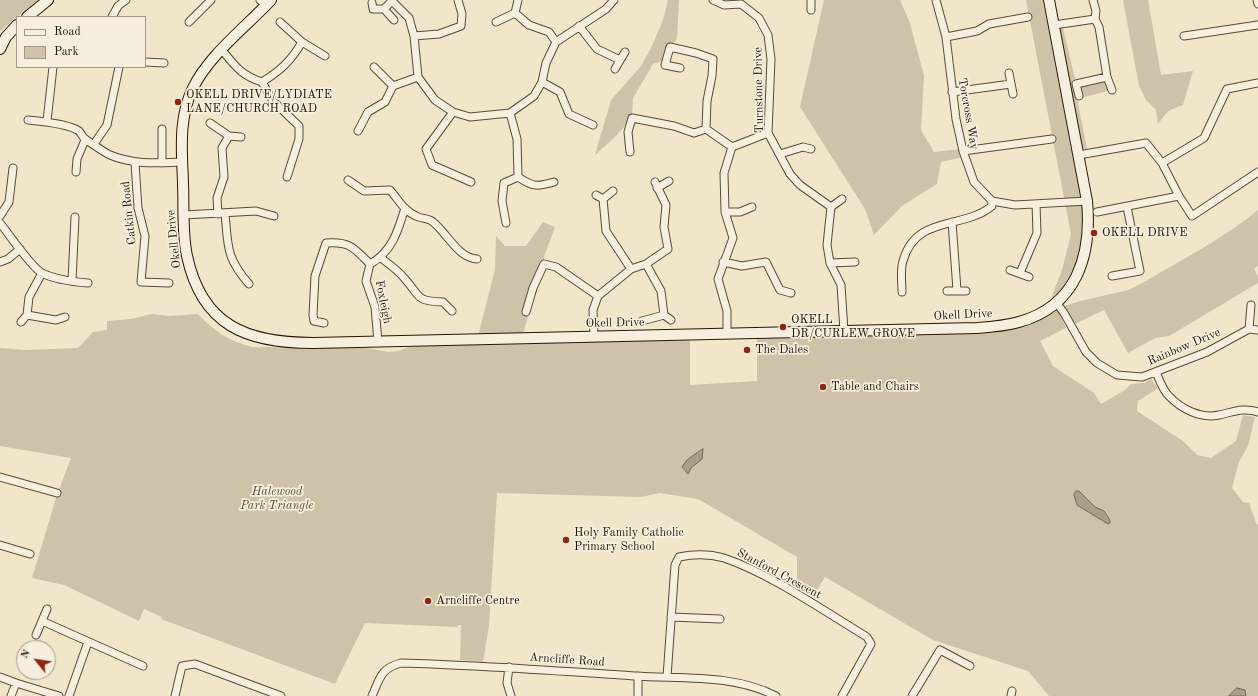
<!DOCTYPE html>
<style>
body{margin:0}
#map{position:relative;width:1258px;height:696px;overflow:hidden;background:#f1e6ca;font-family:"Old Standard TT",serif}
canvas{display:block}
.legend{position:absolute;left:16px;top:16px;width:130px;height:52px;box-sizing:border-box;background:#f6efdd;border:1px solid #a39887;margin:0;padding:5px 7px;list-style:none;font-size:12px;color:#261607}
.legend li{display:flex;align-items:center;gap:8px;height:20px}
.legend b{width:20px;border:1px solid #a39887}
.north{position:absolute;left:16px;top:640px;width:40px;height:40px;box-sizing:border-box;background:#f6efdd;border:1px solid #a39887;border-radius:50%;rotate:300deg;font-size:11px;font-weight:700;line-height:16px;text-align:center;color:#261607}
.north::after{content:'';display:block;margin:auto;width:14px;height:18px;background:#8f2418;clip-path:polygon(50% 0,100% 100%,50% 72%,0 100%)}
</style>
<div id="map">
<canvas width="1258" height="696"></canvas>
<ul class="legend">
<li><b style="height:5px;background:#f6efdd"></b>Road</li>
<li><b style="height:11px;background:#cec3a9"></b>Park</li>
</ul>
<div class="north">N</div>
</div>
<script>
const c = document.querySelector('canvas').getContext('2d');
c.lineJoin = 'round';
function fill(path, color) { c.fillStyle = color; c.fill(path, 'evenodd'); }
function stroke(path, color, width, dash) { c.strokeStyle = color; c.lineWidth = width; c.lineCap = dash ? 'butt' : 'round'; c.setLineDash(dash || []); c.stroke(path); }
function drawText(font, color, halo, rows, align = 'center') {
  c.font = font + ' "Old Standard TT",serif'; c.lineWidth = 3.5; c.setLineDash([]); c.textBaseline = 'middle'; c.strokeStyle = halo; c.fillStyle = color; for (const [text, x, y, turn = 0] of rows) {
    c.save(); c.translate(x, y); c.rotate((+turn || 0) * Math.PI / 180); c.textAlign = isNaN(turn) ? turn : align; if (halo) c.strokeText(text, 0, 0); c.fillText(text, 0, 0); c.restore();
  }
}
fill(new Path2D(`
 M0,0h38l-38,31z
 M668,0h11l-2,39 -7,8 -4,13 -13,4 -20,34 -1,20 -17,19 -20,18 16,-55 30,-34 10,-18 12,-28z
 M824,0h76l10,23 14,53 -3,54 13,22 28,-3 1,8 -22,5 -4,22 -35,22 -28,29 -9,-26 -65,-102z
 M1026,0h23l5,25 8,-1 14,59 31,-6 5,13 -35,9 11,54 -9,2 8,46 -10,76 -30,32 15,-39 9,-36z
 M1123,0h25l13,75 32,-4 -10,34 -15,6 -10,13 -2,-14 -10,-10 -7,-14z
 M1258,210v56l-4,3 4,7v7l-89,53 -14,2 -27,15 -24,-43 -29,14 -11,-17c8,-6 51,-13 64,-17 12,-5 24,-13 35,-19 33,-19 66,-37 95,-61z
 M543,222l12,5 -10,27 -23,84 -45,2 18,-70 1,-34 9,10h21z
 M1056,306l10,22 -26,13 13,25 41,27 7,11 24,-14 6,-6 13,-1 7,-4 7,9 -20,13 -1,10 46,30 14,14 14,3 25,-17 7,-26 12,2 -7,29 -9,16 -7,26 11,14 6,1 7,20 2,2v171h-209l-21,-25 -95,-31 -108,-63 -11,18 -17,-10v-28l-99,-58 -38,-6 -19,4 -144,-4 -8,133 -6,36 -23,-2 1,-35h-3l-1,2 -92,-4 -30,61 -174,-65 1,-2 -18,-8 -5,12 -75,-36 -32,-7 24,-80 15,-40 -71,-12v-98l25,2 53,-2 15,-16 14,-2v-9l24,-2 20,-5 19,2 28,-2c16,17 31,27 54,33h110l26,5 10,-1 16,-6 276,-5v45l67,-4v-42l267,-12z`), '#cec3a9');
const water = new Path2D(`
 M703,449l-1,10 -11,9 -3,6 -6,-7 5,-7z
 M1076,491h3l16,16 9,4 6,9v3l-2,1 -31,-19 -3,-10z
 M1237,688l8,2 1,6h-17z`);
fill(water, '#ac9f88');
stroke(water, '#766854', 1);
const street = new Path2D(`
 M260,0l6,5
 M391,0l18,18 5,18 4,41 17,23 18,12 17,5 40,-4 24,-17 8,-14 4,-19 10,-21 50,-33 8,-9
 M713,0l11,5 17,-1 18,14 9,17 3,24 -3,74 22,41 10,11 31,22 -4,38 3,18 11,22 3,46
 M811,0v10
 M936,0l10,37 10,82 7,32 11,31 18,19 23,4 72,-4
 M1257,0l1,4
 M372,3l1,6h11l8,-8
 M384,9l10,11
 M515,13l3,-13
 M112,17l6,-11 8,-6
 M189,22l22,-22
 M280,22l22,20 23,14
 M496,22l19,-9 14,12 20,7 7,10
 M1054,25l41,-6 1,-8 -3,-11
 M579,26l18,23 23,11
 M414,36l25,-2 22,-8 1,-12 -4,-14
 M1184,36l74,-11
 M946,37l31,-6 12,-7 39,-7
 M222,50c13,16 20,26 40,32l11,19 26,25v13l-12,38
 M145,62l19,1
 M374,67l19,19
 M680,68l-15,-3 5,-18 26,6 17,6 -1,17 -5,25 -1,28 26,18
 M615,69l10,-17
 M1009,73l4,21
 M1107,77l5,13
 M262,82c18,-11 29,-21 40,-40
 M542,82l18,10 9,22 24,11
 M952,92l59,-8
 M1079,96l-3,-12 31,-7 -8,-50 -4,-8
 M453,112l-27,37 6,16 39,17
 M510,113l7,26 1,38c15,10 19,10 36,5
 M28,120c11,1 41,4 51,11 2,2 3,5 5,7 2,2 23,16 26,17 24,10 47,8 73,7
 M47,121l6,-54
 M210,123l19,13 -7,12 2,29 -7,21 1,16
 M358,131l10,-19 17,-10 8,-16 25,-9
 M229,136l12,1
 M94,144l13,-19 12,-58
 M963,151l89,-12
 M630,152l-2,-20 4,-14 42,8 20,7 12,-4
 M780,154l23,-7 8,2
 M1079,155l67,-12 16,20 17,33 13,20 66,-44
 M135,163l3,45 7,28 -4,46 28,1
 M162,163v-34
 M1162,163l42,-25 23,-49 31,-6
 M76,172l1,-13 8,-19
 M348,180l16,11 26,-1c8,9 14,21 26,26 5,3 13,2 17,6 14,11 25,36 44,37
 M657,188l12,-7
 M596,195l7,4 3,32 25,38
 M603,199l10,-8
 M831,207l11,-8
 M725,212h15l12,-5
 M1097,212l82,-16
 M225,213c3,33 1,45 24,71
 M184,215l72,-4 18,5
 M0,216l9,-14 4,-34
 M952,222l5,68
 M0,223c9,11 31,44 42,50 12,6 33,9 46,10
 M506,223l-4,-22 2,-18 14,-6
 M381,258c8,6 18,13 24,21 16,18 10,22 38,23l9,9
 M0,262l8,-3 12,-10
 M723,262l19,4 24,-4 14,28 11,3
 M830,263l25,-1
 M1010,270l19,7
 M42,273l-13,24 -2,18 29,5 9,-3
 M1020,273l17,-40 -1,-29
 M1112,276l28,-5 -13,-64
 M72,281l3,-64
 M947,291h19
 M902,292c0,-10 -2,-22 1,-31 13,-47 60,-31 89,-55v-5
 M1056,302l8,11 22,39 11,11 20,12 25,2 65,-25 42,-23 9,1
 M526,312l7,-24 11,-24 12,3 42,29
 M664,315l7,5
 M642,321l22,-6 -3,-24 -15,-27
 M21,322l6,-7
 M324,323l-10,-2 -1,-6 2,-39 11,-33c24,-2 28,5 44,21
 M1249,329l2,-24
 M727,334v-23l-9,-32 15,-41 -8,-26 -1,-39 8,-26 36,-14
 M594,337l-1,-27 5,-14 33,-27 15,-5 22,-15 -4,-22 2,-22 -11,-23
 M378,342l-3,-35 -9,-26 4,-17c22,-12 28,-33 35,-56
 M1156,372c3,7 7,19 13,24 12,13 32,23 50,19 14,-3 25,-8 39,-3
 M0,477l57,16
 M0,545l30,9
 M671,617l49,2
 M42,621l101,45
 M36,635l11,-26
 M509,667l-2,16 4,13
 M0,677l16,6 43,13
 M667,677l8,-112 4,-8c14,-3 31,-3 45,1 47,16 100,53 143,79l4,7 -29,52
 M11,696l5,-13
 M69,696l19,-54
 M175,696l7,-30 13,-2 86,32
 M372,696c8,-18 9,-28 29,-33 79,2 156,8 234,13 47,3 98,-2 141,20
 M638,696v-20
 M912,696l28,-46 30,16
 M1011,696l1,-5`);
const secondary = new Path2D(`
 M271,0c-25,27 -62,55 -78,88 -15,30 -11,64 -10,95 1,24 -1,50 4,73 15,70 60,87 126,87l664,-15c14,-1 28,-2 42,-6 58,-16 73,-67 68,-121l-38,-201
 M27,17l21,-17
 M0,49l6,-12 11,-12`);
stroke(street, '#594a38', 9);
stroke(secondary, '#261607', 12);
stroke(street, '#f6efdd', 7);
stroke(secondary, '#f6efdd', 10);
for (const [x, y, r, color] of [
 [178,102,4,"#8f2418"],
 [1094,233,4,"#8f2418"],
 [783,327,4,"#8f2418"],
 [747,350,4,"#8f2418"],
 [823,387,4,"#8f2418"],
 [566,540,4,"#8f2418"],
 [428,601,4,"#8f2418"]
]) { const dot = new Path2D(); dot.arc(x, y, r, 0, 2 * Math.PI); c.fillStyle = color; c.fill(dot); stroke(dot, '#f6efdd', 1.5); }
drawText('12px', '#261607', '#f6efdd', [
 ["Turnstone Drive",759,90,-91],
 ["Torcross Way",968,114,80],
 ["Catkin Road",129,213,-96],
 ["Okell Drive",174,239,-96],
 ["Foxleigh",383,302,79],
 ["Okell Drive",963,315,-3],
 ["Okell Drive",615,323,-1],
 ["Rainbow Drive",1184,347,-23],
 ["Stanford Crescent",779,574,28],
 ["Arncliffe Road",567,660,4]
]);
drawText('12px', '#261607', '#f6efdd', [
 ["OKELL DRIVE/LYDIATE",186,95],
 ["LANE/CHURCH ROAD",186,109],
 ["OKELL DRIVE",1102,233],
 ["OKELL",791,320],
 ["DR/CURLEW GROVE",791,334],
 ["The Dales",755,350],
 ["Table and Chairs",831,387],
 ["Holy Family Catholic",574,533],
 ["Primary School",574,547],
 ["Arncliffe Centre",436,601]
], 'left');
drawText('italic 12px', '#584a38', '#f6efdd', [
 ["Halewood",277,492],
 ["Park Triangle",277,506]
]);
</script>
